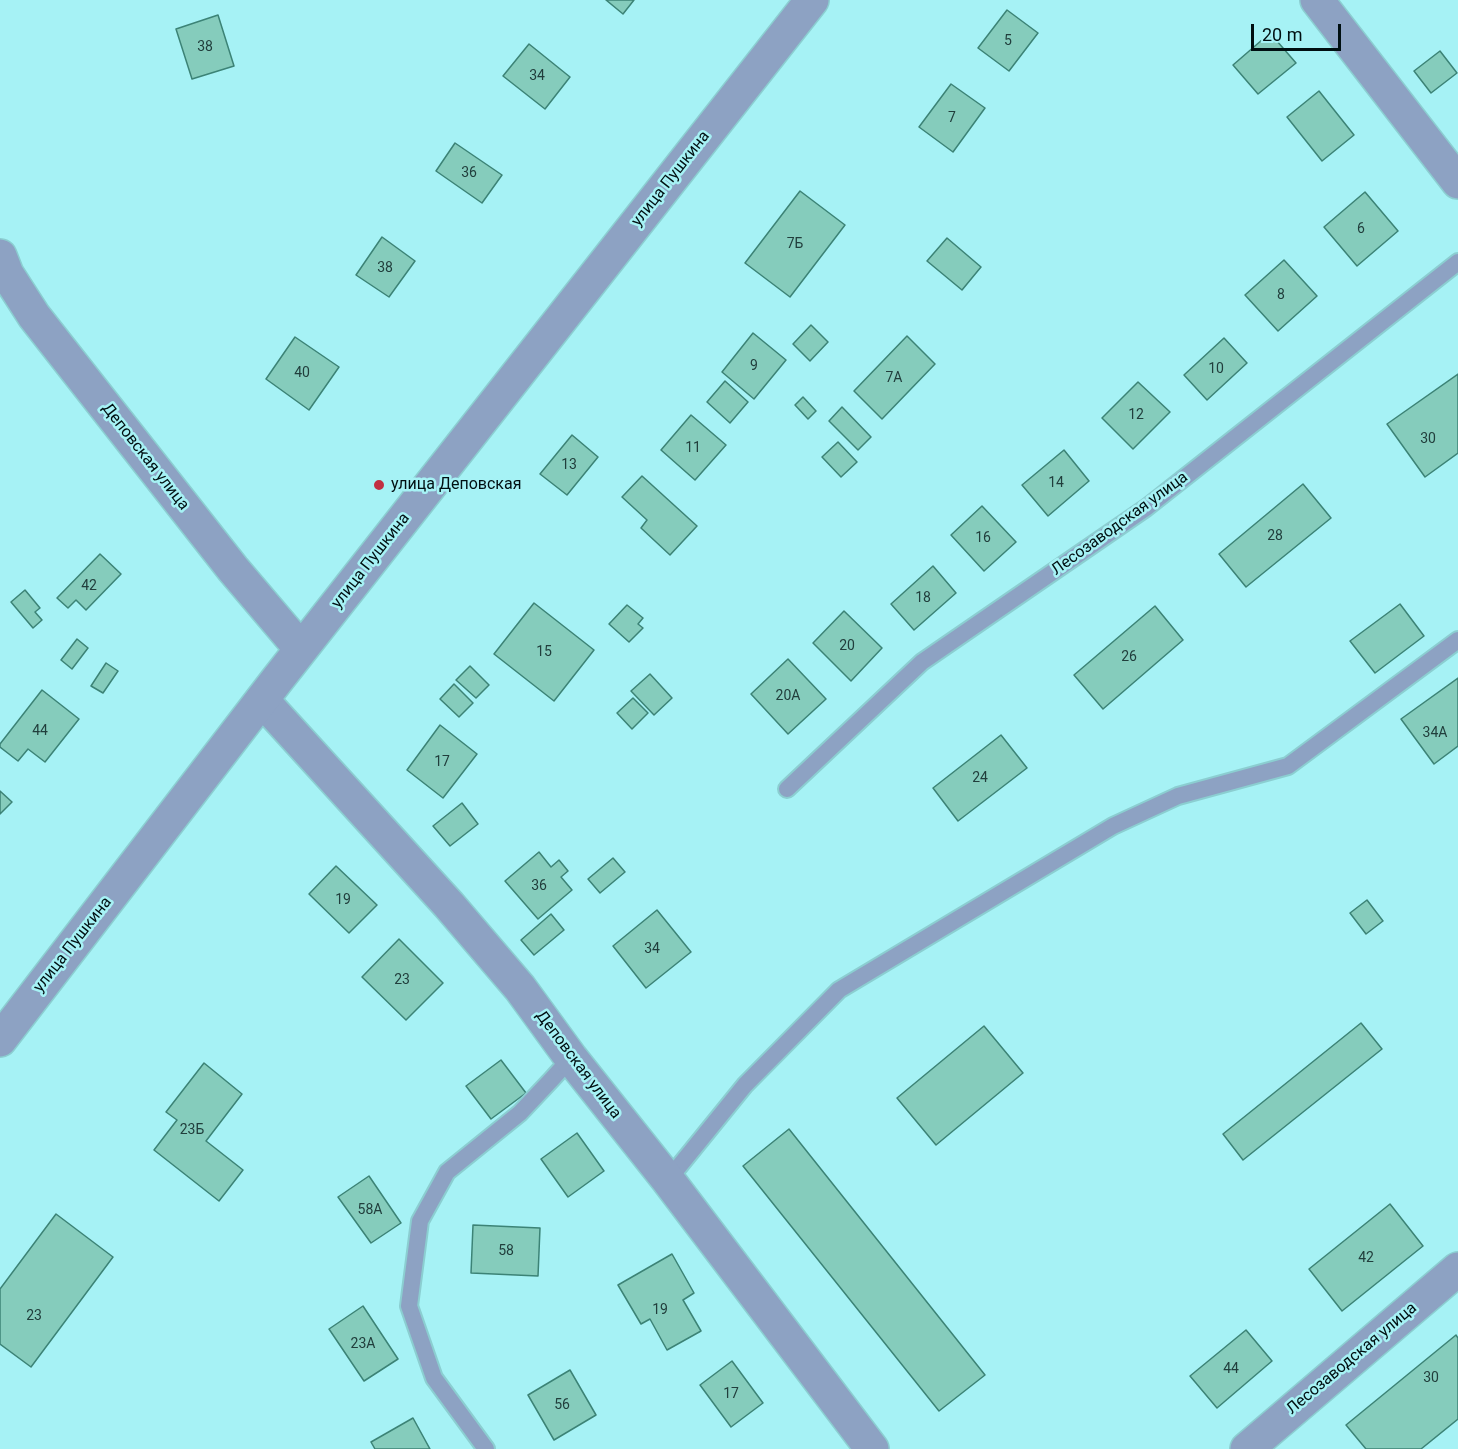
<!DOCTYPE html>
<meta charset="utf-8">
<style>
body{margin:0}
#map{position:relative;width:1458px;height:1449px;overflow:hidden;background:#a6f2f5;font-family:Roboto,sans-serif}
canvas{display:block}
.scale{position:absolute;left:1251px;top:24px;width:90px;height:27px;box-sizing:border-box;border:3px solid #000f11;border-top:0;padding-left:8px;font-size:18px;line-height:21px;white-space:nowrap;color:#000f11;-webkit-text-stroke:4px #a6f2f5;paint-order:stroke}
</style>
<div id="map">
<canvas width="1458" height="1449"></canvas>
<div class="scale">20 m</div>
</div>
<script>
const c = document.querySelector('canvas').getContext('2d');
c.lineJoin = 'round';
function fill(path, color) { c.fillStyle = color; c.fill(path, 'evenodd'); }
function stroke(path, color, width, dash) { c.strokeStyle = color; c.lineWidth = width; c.lineCap = dash ? 'butt' : 'round'; c.setLineDash(dash || []); c.stroke(path); }
function drawText(font, color, halo, rows, align = 'center') {
  c.font = font + ' Roboto,sans-serif'; c.lineWidth = 5; c.setLineDash([]); c.textBaseline = 'middle'; c.strokeStyle = halo; c.fillStyle = color; for (const [text, x, y, turn = 0] of rows) {
    c.save(); c.translate(x, y); c.rotate((+turn || 0) * Math.PI / 180); c.textAlign = isNaN(turn) ? turn : align; if (halo) c.strokeText(text, 0, 0); c.fillText(text, 0, 0); c.restore();
  }
}
const building = new Path2D(`
 M606,0h28l-11,14z
 M1007,10l31,23 -29,38 -31,-23z
 M218,15l16,51 -42,13 -16,-50z
 M1270,33l26,30 -38,31 -25,-29z
 M529,44l41,33 -25,32 -42,-33z
 M1440,51l17,22 -26,20 -17,-22z
 M951,84l34,24 -32,44 -34,-25z
 M1319,91l35,44 -32,26 -35,-44z
 M455,143l47,32 -20,28 -46,-32z
 M800,191l45,34 -55,72 -45,-34z
 M1365,192l33,39 -41,35 -33,-39z
 M382,237l33,24 -26,36 -33,-22z
 M947,238l34,29 -19,23 -35,-29z
 M1284,260l33,36 -39,35 -33,-36z
 M811,325l17,17 -18,19 -17,-17z
 M753,333l33,27 -32,39 -32,-27z
 M907,336l28,28 -53,55 -28,-28z
 M295,337l44,30 -30,43 -43,-31z
 M1224,338l23,25 -40,37 -23,-25z
 M1458,374v79l-33,24 -38,-53z
 M725,381l23,21 -18,21 -23,-21z
 M1138,382l32,30 -37,37 -31,-31z
 M803,397l13,14 -8,8 -13,-14z
 M842,407l29,30 -13,13 -29,-29z
 M691,415l35,30 -31,35 -34,-30z
 M572,435l26,22 -31,38 -27,-21z
 M838,442l19,20 -16,15 -19,-20z
 M1064,450l25,31 -41,35 -26,-31z
 M642,476l55,50 -27,29 -29,-27 6,-8 -25,-23z
 M1303,484l28,34 -85,69 -27,-33z
 M982,506l34,36 -32,29 -33,-36z
 M100,554l21,20 -35,36 -10,-10 -8,8 -11,-10z
 M933,566l23,27 -42,37 -23,-26z
 M25,590l15,18 -5,4 7,8 -9,8 -22,-26z
 M534,603l60,47 -40,51 -60,-47z
 M1400,604l24,32 -49,37 -25,-32z
 M627,605l16,13 -5,6 5,4 -14,14 -20,-18z
 M1155,606l28,34 -80,69 -29,-34z
 M844,611l38,37 -31,33 -38,-38z
 M77,639l11,9 -16,21 -11,-9z
 M788,659l38,40 -38,35 -37,-40z
 M106,663l12,8 -15,22 -12,-7z
 M470,666l19,19 -13,13 -20,-18z
 M650,674l22,24 -18,17 -23,-24z
 M1458,678v68l-24,18 -33,-45z
 M454,684l19,19 -14,14 -19,-18z
 M42,690l37,29 -34,43 -17,-13 -10,12 -18,-14v-3z
 M633,698l15,15 -16,16 -15,-16z
 M440,725l37,29 -34,44 -36,-28z
 M1001,735l26,33 -69,53 -25,-33z
 M0,791l12,11 -12,12z
 M462,803l16,21 -28,22 -17,-20z
 M539,852l12,15 8,-7 9,11 -7,6 11,13 -34,29 -33,-38z
 M613,858l12,14 -25,21 -12,-14z
 M336,866l41,39 -28,28 -40,-39z
 M1367,900l16,21 -17,13 -16,-21z
 M657,910l34,42 -45,36 -33,-42z
 M551,914l13,16 -30,25 -13,-15z
 M399,939l44,44 -37,37 -44,-43z
 M1361,1023l21,26 -139,111 -20,-26z
 M984,1026l39,47 -87,72 -39,-47z
 M501,1060l25,33 -35,26 -25,-33z
 M204,1063l38,31 -36,47 37,29 -24,31 -65,-51 23,-30 -11,-8z
 M789,1129l196,246 -46,36 -196,-245z
 M577,1133l27,38 -36,26 -27,-38z
 M369,1176l32,47 -30,20 -33,-46z
 M1390,1204l33,42 -81,65 -33,-42z
 M56,1214l57,43 -82,110 -31,-23v-55z
 M473,1225l67,3 -2,48 -67,-3z
 M672,1254l22,39 -11,7 18,31 -34,19 -17,-31 -9,5 -23,-39z
 M363,1306l35,53 -34,22 -35,-52z
 M1246,1330l26,31 -55,47 -27,-32z
 M1456,1335l2,3v81l-37,30h-55l-20,-24z
 M732,1361l31,42 -32,24 -31,-42z
 M570,1370l26,45 -42,25 -26,-45z
 M413,1418l17,31h-55l-4,-7z`);
fill(building, '#85ccbc');
stroke(building, '#3c8376', 1.5);
const service = new Path2D(`
 M787,789l135,-127 224,-154 312,-246
 M668,1180l77,-95 94,-95 274,-164 65,-30 110,-30 170,-126
 M486,1449l-52,-71 -25,-72 11,-85 27,-49 73,-59 32,-34 19,-21`);
const minor = new Path2D(`
 M1317,0l141,182
 M262,700l187,205 71,83 51,70 97,122 204,269
 M1247,1449l211,-180`);
const tertiary = new Path2D(`
 M0,256l7,18 27,42 199,253 68,80
 M0,1040l277,-360 535,-680`);
stroke(service, '#8bced1', 20);
stroke(minor, '#8bced1', 36);
stroke(tertiary, '#8bced1', 36);
stroke(service, '#8da2c3', 16);
stroke(minor, '#8da2c3', 33);
stroke(tertiary, '#8da2c3', 33);
for (const [x, y, r, color] of [
 [379,485,6,"#c13042"]
]) { const dot = new Path2D(); dot.arc(x, y, r, 0, 2 * Math.PI); c.fillStyle = color; c.fill(dot); stroke(dot, '#a6f2f5', 2); }
drawText('14px', '#213e3c', null, [
 ["5",1008,41],
 ["38",205,47],
 ["34",537,76],
 ["7",952,118],
 ["36",469,173],
 ["6",1361,229],
 ["7Б",795,244],
 ["38",385,268],
 ["8",1281,295],
 ["9",754,366],
 ["10",1216,369],
 ["40",302,373],
 ["7А",894,378],
 ["12",1136,415],
 ["30",1428,439],
 ["11",693,448],
 ["13",569,465],
 ["14",1056,483],
 ["28",1275,536],
 ["16",983,538],
 ["42",89,586],
 ["18",923,598],
 ["20",847,646],
 ["15",544,652],
 ["26",1129,657],
 ["20А",788,696],
 ["44",40,731],
 ["34А",1435,733],
 ["17",442,762],
 ["24",980,778],
 ["36",539,886],
 ["19",343,900],
 ["34",652,949],
 ["23",402,980],
 ["23Б",192,1130],
 ["58А",370,1210],
 ["58",506,1251],
 ["42",1366,1258],
 ["19",660,1310],
 ["23",34,1316],
 ["23А",363,1344],
 ["44",1231,1369],
 ["30",1431,1378],
 ["17",731,1394],
 ["56",562,1405]
]);
drawText('16px', '#000f11', '#a6f2f5', [
 ["улица Пушкина",671,179,-52],
 ["Деповская улица",145,457,52],
 ["Лесозаводская улица",1120,524,-36],
 ["улица Пушкина",371,561,-52],
 ["улица Пушкина",73,945,-52],
 ["Деповская улица",578,1065,53],
 ["Лесозаводская улица",1352,1359,-40]
]);
drawText('16px', '#000f11', '#a6f2f5', [
 ["улица Деповская",391,485]
], 'left');
</script>
